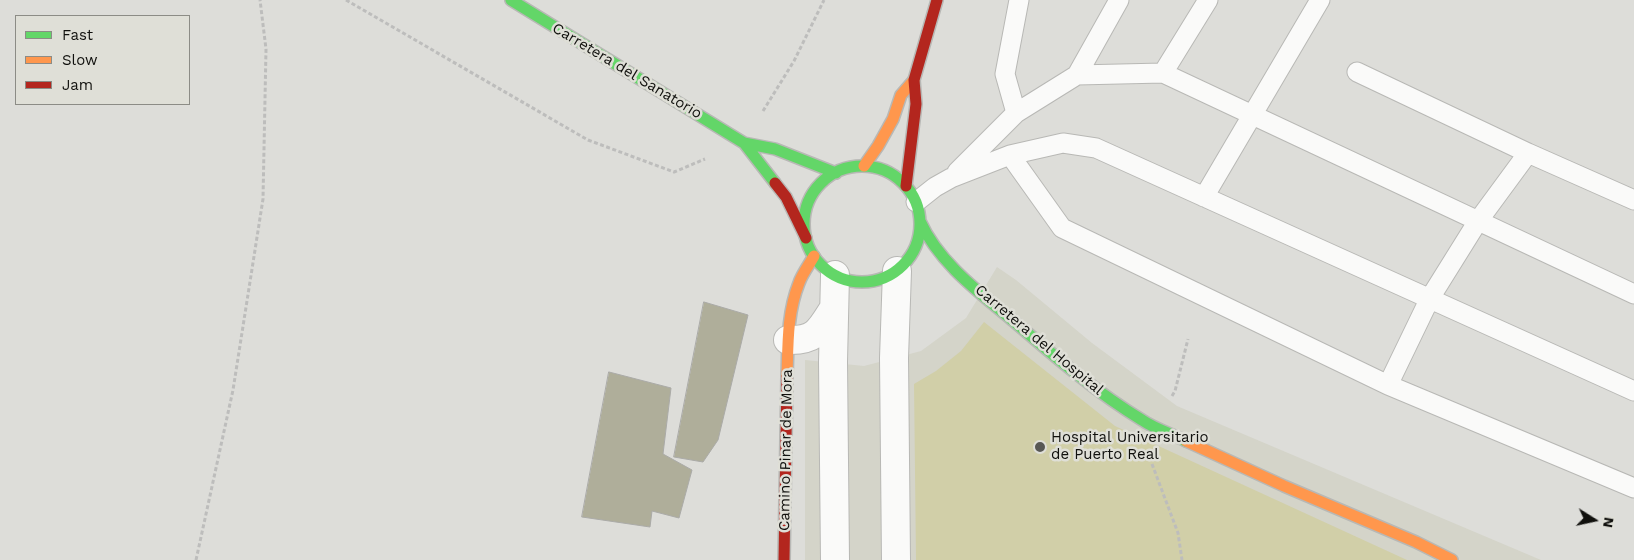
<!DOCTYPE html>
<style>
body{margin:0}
#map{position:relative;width:1634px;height:560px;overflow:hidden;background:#ddddd9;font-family:"Work Sans",sans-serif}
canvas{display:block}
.legend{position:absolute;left:15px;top:15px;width:175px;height:90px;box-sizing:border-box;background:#dfdfd7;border:1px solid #8c8c86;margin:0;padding:6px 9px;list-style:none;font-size:15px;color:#10100d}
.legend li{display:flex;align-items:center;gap:10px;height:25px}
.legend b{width:25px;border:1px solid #8c8c86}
.north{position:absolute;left:1569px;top:495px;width:50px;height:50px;-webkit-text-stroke:4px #dfdfd7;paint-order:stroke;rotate:100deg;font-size:14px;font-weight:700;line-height:20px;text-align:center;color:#10100d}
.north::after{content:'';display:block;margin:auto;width:18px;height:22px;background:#10100d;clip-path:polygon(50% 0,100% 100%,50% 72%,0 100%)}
</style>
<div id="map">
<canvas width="1634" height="560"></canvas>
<ul class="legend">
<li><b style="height:6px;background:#63d668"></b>Fast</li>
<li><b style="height:6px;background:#ff974d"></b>Slow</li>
<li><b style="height:6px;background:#b3261e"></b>Jam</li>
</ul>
<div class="north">N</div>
</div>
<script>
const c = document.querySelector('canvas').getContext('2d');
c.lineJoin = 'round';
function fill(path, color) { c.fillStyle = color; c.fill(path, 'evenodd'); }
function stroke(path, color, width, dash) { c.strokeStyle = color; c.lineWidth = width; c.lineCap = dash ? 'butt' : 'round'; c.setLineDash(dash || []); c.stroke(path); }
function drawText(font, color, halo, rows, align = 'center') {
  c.font = font + ' "Work Sans",sans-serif'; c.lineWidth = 5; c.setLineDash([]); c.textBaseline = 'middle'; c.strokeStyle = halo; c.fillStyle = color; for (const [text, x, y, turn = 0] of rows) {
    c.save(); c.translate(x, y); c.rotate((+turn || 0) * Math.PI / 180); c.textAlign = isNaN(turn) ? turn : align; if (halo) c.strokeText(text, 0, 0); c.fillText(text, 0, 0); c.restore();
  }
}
fill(new Path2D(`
 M997,267l19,13 76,63 85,63 364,154h-736v-200l59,6 57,-15 45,-33z`), '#d4d4c9');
fill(new Path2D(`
 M984,322l131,104 292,134h-491l-2,-176 22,-13 25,-20z`), '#d1cfa8');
const building = new Path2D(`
 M704,302l44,13 -30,125 -15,22 -29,-5z
 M609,372l62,16 -8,66 29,16 -13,48 -27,-7 -2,16 -68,-10z`);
fill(building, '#afae9a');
stroke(building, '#aaaaa7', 1);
const lane = new Path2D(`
 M1357,72l171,81 106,47
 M1163,73l45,-73
 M1077,75l86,-2 471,221
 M1016,113l-11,-39 14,-74
 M1010,155l52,73 326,157 246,103
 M957,172l59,-59 61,-38 42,-75
 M1204,197l116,-197
 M916,202l19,-15 16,-9 59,-23 53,-12 33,5 538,243
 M1388,385l42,-87 48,-77 50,-68`);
const street = new Path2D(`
 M835,275l-2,87 2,198
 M788,340c28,1 32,-10 46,-32
 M896,560l-2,-202 3,-87`);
const fast = new Path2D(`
 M511,0l233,143 31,40
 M744,143l31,6 61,24
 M804 224a58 58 0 1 1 116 0a58 58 0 1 1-116 0Z
 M920,221c18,40 56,69 90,97 42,36 84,73 132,102 13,9 30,14 44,21`);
const slow = new Path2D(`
 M864,166l14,-20 15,-27 8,-24 13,-15
 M787,377c1,-32 0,-64 12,-94 3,-9 10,-18 15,-27
 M1186,441l98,45 132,56 36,18`);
const jam = new Path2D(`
 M775,183l11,14 20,41
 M906,186l10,-82 -2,-24 23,-80
 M784,560l3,-183`);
stroke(lane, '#b8b8b5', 21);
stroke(street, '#b8b8b5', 30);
stroke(fast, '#b8b8b5', 14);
stroke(slow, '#b8b8b5', 14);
stroke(jam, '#b8b8b5', 14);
stroke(new Path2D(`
 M346,0l242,140 86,32 31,-13
 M763,111l31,-50 30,-61
 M1172,396l3,-5 13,-52
 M1152,464l26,69 4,27
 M196,560l37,-170 30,-191 3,-150 -6,-49`), '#bdbdbc', 3, [4, 2.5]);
stroke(lane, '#fafaf9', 19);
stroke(street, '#fafaf9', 28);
stroke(fast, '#63d668', 11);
stroke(slow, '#ff974d', 11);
stroke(jam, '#b3261e', 11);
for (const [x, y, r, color] of [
 [1040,447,6,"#585854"]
]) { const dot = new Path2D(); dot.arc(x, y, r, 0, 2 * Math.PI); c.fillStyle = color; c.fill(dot); stroke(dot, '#dfdfd7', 2); }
drawText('15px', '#10100d', '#dfdfd7', [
 ["Carretera del Sanatorio",627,71,31],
 ["Carretera del Hospital",1039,340,40],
 ["Camino Pinar de Mora",786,450,-89]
]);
drawText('15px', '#10100d', '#dfdfd7', [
 ["Hospital Universitario",1051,438],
 ["de Puerto Real",1051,455]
], 'left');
</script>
